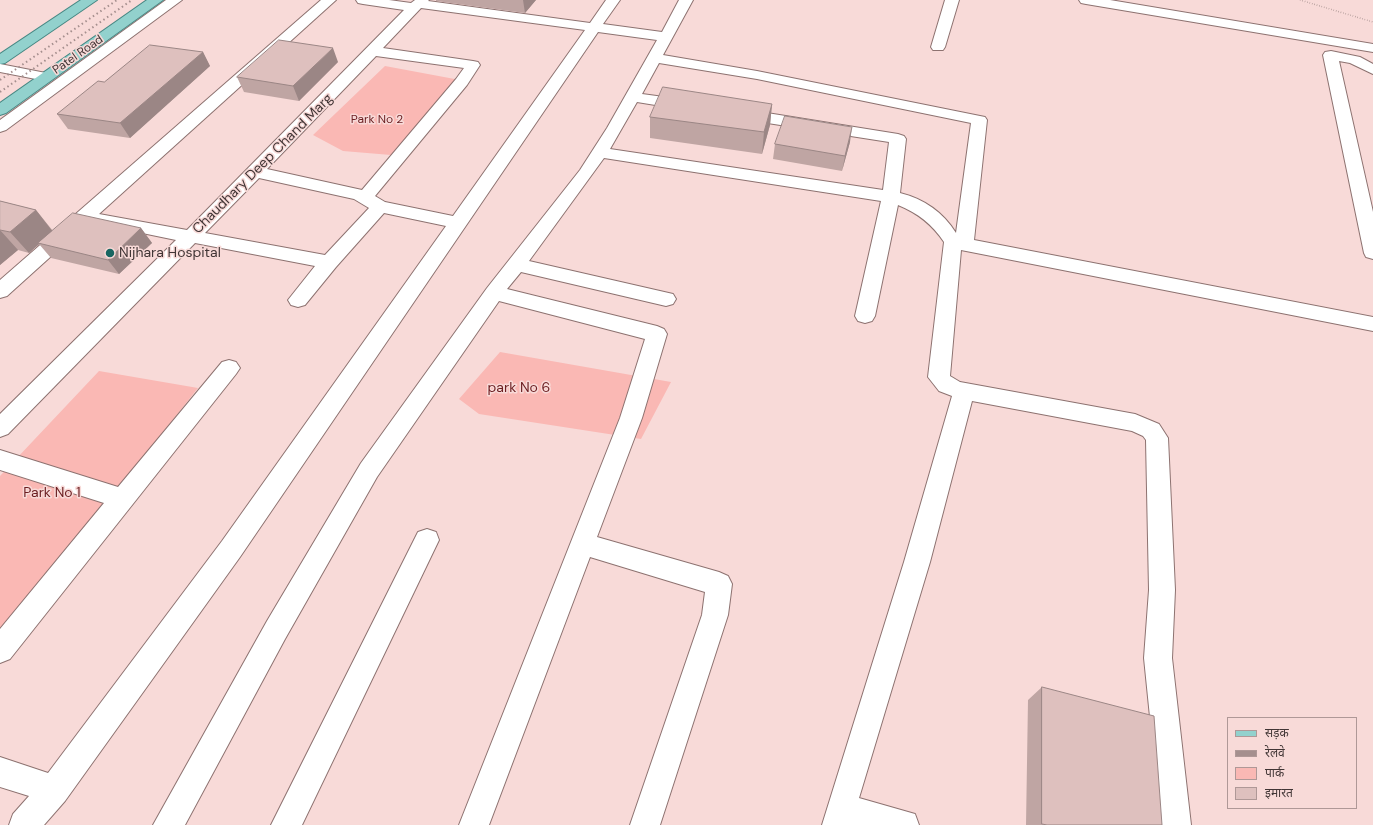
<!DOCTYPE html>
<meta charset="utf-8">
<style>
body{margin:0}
#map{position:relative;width:1373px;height:825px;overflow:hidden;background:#f8dad8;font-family:"DM Sans","Noto Sans Devanagari",sans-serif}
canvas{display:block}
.legend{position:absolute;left:1227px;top:717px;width:130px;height:92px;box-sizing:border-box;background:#f8dad8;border:1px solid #af9897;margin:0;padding:5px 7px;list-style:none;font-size:12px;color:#423636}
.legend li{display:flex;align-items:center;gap:8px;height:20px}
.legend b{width:20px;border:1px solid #af9897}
</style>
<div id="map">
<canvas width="1373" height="825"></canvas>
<ul class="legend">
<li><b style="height:5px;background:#92d1cd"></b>सड़क</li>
<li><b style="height:5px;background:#a58f8e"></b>रेलवे</li>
<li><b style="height:11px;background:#fab8b4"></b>पार्क</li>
<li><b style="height:11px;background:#dec0be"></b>इमारत</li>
</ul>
</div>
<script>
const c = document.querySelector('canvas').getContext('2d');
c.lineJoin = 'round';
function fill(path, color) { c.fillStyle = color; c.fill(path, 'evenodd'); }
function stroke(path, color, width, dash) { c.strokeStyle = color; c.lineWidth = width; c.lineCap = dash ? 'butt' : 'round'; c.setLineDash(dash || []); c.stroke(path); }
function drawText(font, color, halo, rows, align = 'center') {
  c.font = font + ' "DM Sans",sans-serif'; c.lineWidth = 3; c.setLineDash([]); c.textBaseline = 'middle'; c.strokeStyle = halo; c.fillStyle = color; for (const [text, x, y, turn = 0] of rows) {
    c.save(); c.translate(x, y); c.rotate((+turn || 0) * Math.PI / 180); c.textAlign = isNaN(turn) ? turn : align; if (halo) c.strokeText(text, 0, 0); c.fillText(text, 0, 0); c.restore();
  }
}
fill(new Path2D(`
 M385,66l75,14 -69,75 -48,-4 -30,-16z
 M500,352l171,30 -30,57 -162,-25 -20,-15z
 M99,371l99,17 -198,250v-162z`), '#fab8b4');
const minor = new Path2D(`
 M166,0h16l-176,130 -6,2v-12z
 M321,0h15l-237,214 88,16 217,-220 -41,-6 -5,-1 -2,-3h33l22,3 4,-3h14l-1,1 162,22 16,-23h14l-17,24 59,8 17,-32h14l-30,55 94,16 228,46 2,3 -13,120 399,77v14l-412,-81 -11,126 10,6 175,32 24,10 9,14 7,152 -3,68 19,167h-30l-17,-167 5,-68 -3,-150 -3,-4 -11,-5 -160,-30 -42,161 -71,236 56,16 4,11h-97l82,-263 48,-166 -13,-5 -11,-14 16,-135c-12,-18 -26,-29 -46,-37l-23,111 -3,5 -7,2 -7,-2 -3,-5 26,-115 -277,-43 -75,103 144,33 3,5 -3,5 -7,2 -145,-34 -14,17 150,37 7,3 3,5 -25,84 -45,119 122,35 9,4 4,8 -4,31 -68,210h-30l72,-210 3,-23 -115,-35 -101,268h-30l161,-407 25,-79 -146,-38 -122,176 -92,162 -100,186h-32l114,-204 94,-158 126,-175 93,-118 27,-42 50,-88 -59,-8 -358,525 -175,244 -21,24h-35l4,-11 16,-18 -29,-9v-30l48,16 174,-232 224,-315 -62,-13 -48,54 -31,38 -7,2 -7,-2 -3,-5 27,-34 -120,-23 -187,191 -8,3v-23l176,-174 -87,-18 -82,74 -7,2v-18zM421,8l164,22 -132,186 -68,-14 -10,-6 92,-111 13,-20 -2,-3 -5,-1 -90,-13zM376,56l88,12 -8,11 -94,111 -95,-21zM659,63l98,16 214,44 -15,110c-13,-21 -32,-34 -56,-40l6,-54 -2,-3 -6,-2 -156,-25 -6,2 -2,3 2,3 6,2 147,23 -6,48 -273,-41 27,-47 49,8 5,-2 3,-3 -3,-3 -5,-2 -44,-6zM259,178l95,21 15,9 -44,47 -120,-22z
 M945,0h14l-14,47 -2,3h-10l-2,-3z
 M1079,0h31l263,44v8l-287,-48 -5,-1z
 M1331,51l29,6 13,7v10l-23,-11 -11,-2 34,151v47l-7,-2 -2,-4 -41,-198 2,-3z
 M0,64l51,10 2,3 -2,3 -5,1 -46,-9z
 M229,360l7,2 4,6 -4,6 -226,285 -10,4v-34l104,-126 -104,-33v-20l118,37 104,-125z
 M427,529l9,3 3,8 -137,285h-31l147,-293z`);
const major = new Path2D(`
 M81,0h16l-92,63 -5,1v-10z
 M147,0h16l-157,113 -6,2v-12z`);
stroke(minor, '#8d7270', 2);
stroke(major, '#478783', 2);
stroke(new Path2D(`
 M1300,0l73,22`), '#94807f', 1.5, [0.5, 2]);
fill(minor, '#fff');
fill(major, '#92d1cd');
stroke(new Path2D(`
 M0,80l117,-80
 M0,92l132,-92`), '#a58f8e', 2, [1.5, 3]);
fill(new Path2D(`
 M436,0h100l-11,13 -89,-12z
 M203,52l7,14 -80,72 -62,-9 -11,-15 47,-32z
 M338,62l-39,39 -55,-9 -7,-15z
 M772,104l-2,21 -8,29 -112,-16v-21z
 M850,142l-8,29 -69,-12 2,-15z
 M0,201l36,9 17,21 88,-3 11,15 -33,31 -68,-16 -12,-14 -10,9 -11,-3 -18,15z
 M1042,687l120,138h-136l2,-125z`), '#bfa5a3');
fill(new Path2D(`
 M523,0h13l-11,13z
 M333,48l5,14 -39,39 -6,-15z
 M203,52l7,14 -80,72 -10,-15z
 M772,104l-2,21 -8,29 2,-22z
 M852,127l-2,15 -8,29 3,-15z
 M36,210l17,22 -24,21 -19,-21z
 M141,228l11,15 -33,31 -11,-14z
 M0,230l18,20 -18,15z`), '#9b8685');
const building = new Path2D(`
 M279,40l54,8 -40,38 -56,-9z
 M150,45l53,7 -83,71 -63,-9 41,-33 6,1z
 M663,87l109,17 -8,28 -114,-15z
 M785,116l67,11 -7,29 -70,-12z
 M0,201l36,9 -26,22 -10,-2z
 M73,213l68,15 -33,32 -70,-17z
 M1042,687l112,29 8,109h-115l-5,-1z`);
fill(building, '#dec0be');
stroke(building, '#9b8685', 1);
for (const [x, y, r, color] of [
 [110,253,5,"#196661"]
]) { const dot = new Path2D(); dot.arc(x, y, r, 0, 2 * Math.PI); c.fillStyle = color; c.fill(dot); stroke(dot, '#f8dad8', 1.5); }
drawText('12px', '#423636', '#f8dad8', [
 ["Patel Road",78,55,-35]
]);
drawText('12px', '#6b1e21', '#f8dad8', [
 ["Park No 2",377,120]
]);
drawText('14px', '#423636', '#f8dad8', [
 ["Chaudhary Deep Chand Marg",263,164,-45]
]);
drawText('14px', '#423636', '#f8dad8', [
 ["Nijhara Hospital",119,253]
], 'left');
drawText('14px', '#6b1e21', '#f8dad8', [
 ["park No 6",519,388],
 ["Park No 1",52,493]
]);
</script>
